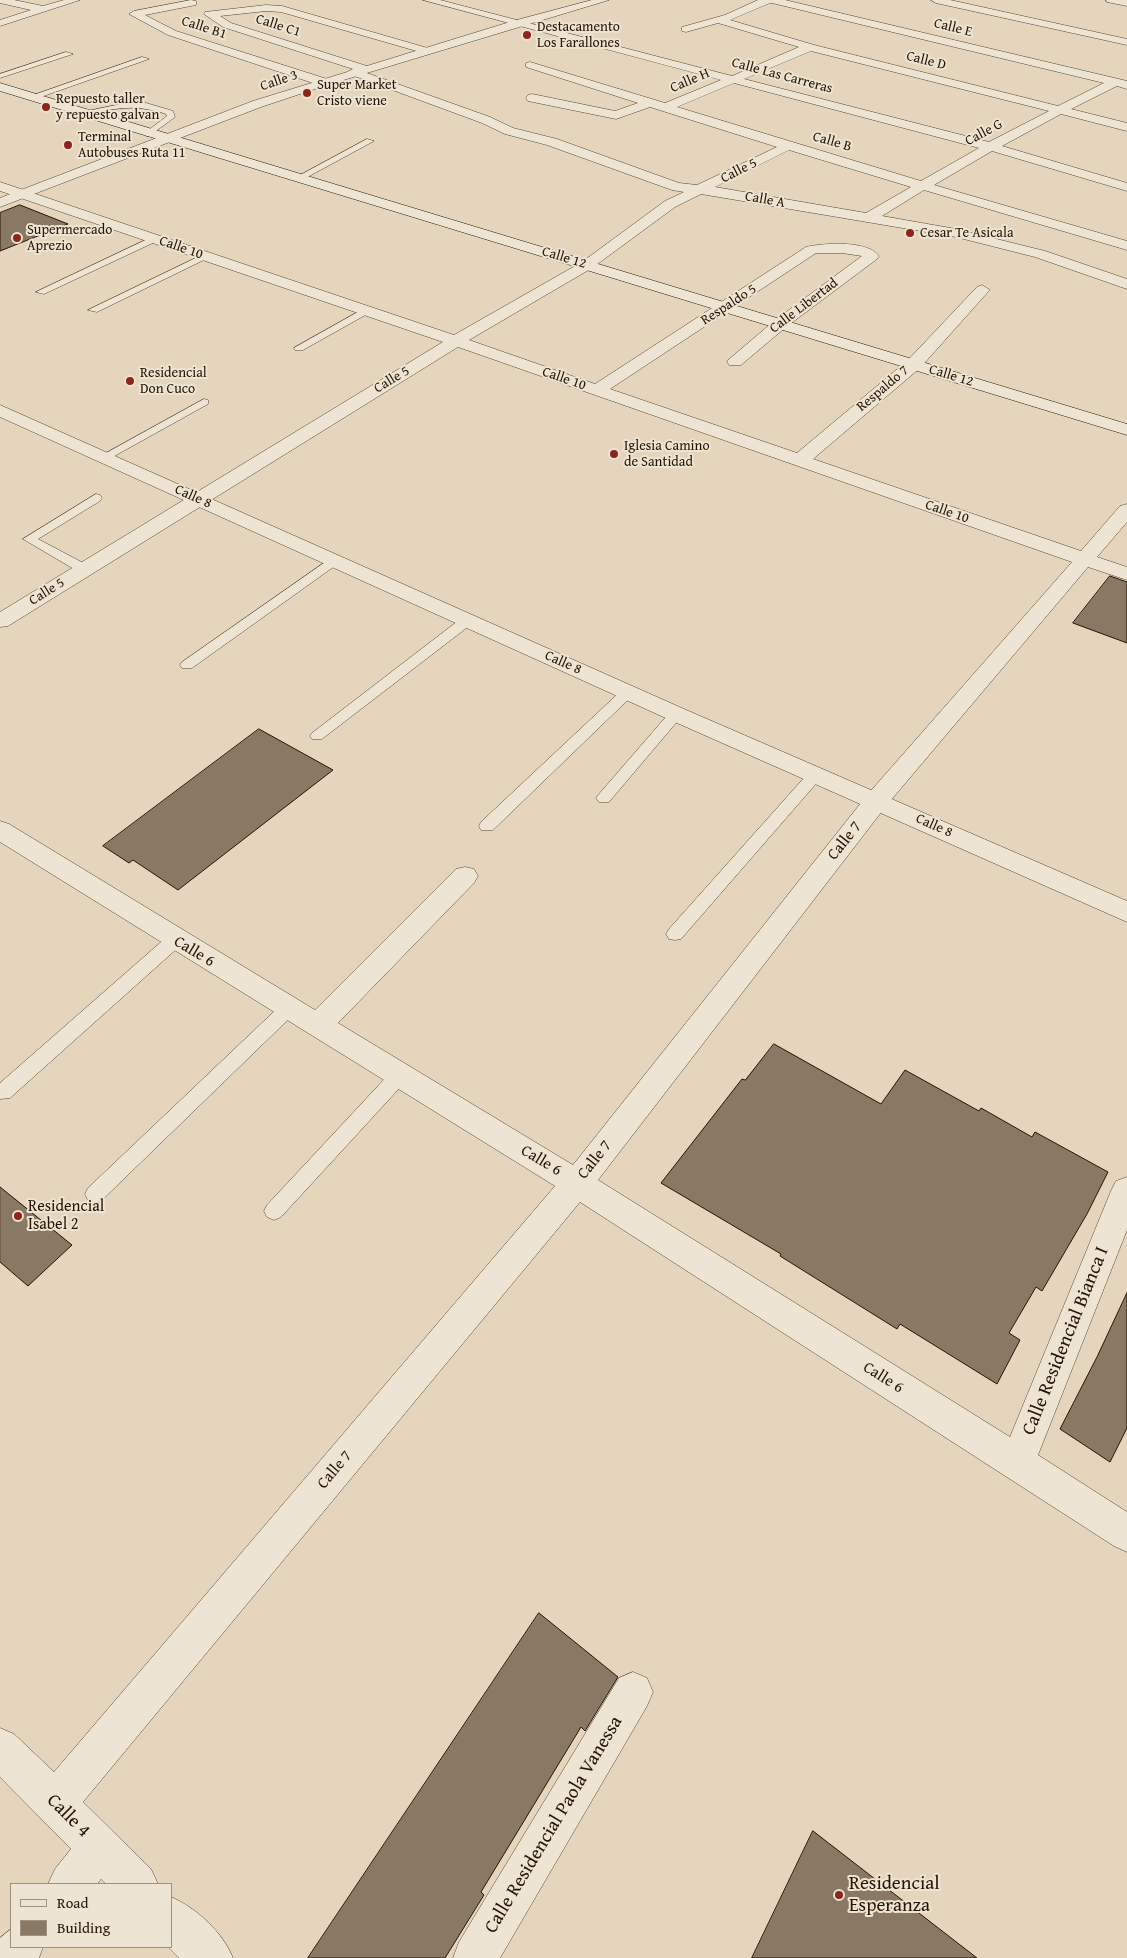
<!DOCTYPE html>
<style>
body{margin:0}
#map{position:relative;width:1127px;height:1958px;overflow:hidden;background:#e4d5bc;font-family:"Gentium Book Plus",serif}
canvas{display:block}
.legend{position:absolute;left:10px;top:1883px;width:162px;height:65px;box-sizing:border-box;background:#ede4d3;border:1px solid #9e917f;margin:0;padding:6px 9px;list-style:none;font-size:15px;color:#271402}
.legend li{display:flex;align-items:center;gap:10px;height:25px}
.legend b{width:25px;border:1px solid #9e917f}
</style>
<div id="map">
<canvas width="1127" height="1958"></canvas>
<ul class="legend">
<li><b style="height:6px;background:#ede4d3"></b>Road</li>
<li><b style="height:14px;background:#897863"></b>Building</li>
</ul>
</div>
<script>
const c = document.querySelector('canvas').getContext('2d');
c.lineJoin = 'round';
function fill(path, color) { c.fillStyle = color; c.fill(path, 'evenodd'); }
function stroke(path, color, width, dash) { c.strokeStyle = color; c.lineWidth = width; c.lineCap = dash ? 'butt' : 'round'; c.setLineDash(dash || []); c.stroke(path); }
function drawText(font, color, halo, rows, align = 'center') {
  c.font = font + ' "Gentium Book Plus",serif'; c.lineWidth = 4; c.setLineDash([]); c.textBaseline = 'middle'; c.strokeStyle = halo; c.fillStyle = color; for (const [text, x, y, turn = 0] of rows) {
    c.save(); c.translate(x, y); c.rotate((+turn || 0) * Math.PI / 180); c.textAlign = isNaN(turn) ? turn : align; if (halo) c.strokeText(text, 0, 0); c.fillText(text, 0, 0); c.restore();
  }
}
const building = new Path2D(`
 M20,205l48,19 -68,27v-38z
 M1110,576l17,6v61l-54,-20z
 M259,729l74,41 -155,120 -45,-30 -4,3 -26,-17z
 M774,1044l107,60 24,-34 74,41 2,-3 51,29 3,-5 73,40 -21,42 -45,77 -6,-4 -27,46 11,7 -23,44 -97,-60 -3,5 -117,-73 1,-2 -120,-71 81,-104 3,1z
 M0,1187l72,58 -44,41 -28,-24z
 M1127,1293v135l-17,34 -50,-33 37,-72z
 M539,1613l79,64 -33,54 -4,-4 -100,165 3,3 -39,63h-137z
 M813,1831l164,127h-225z`);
fill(building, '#897863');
stroke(building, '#271402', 1);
const service = new Path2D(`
 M66,52l7,2 -73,24v-4z
 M142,57l7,2 -114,40 -7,-2z
 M131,102l15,1 27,8 2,6 -26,19h-3v-4l21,-16 -1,-2c-34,-11 -50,-5 -84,1l-4,-2z
 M367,139l7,2 -74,40 -7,-2z
 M154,236l5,3 -2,2 -113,53 -8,-2z
 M202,255l8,2 -113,55 -9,-2z
 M365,308l4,1v4l-66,37h-8l-1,-2z
 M204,399l4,1v4l-99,55 -4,2 -6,-4z
 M96,494l4,1 2,3 -2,3 -62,38 51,27 1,3 -1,3h-10l-56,-33z
 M334,556l6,4 -1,3 -147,105h-10l-2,-3 2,-3z
 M468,616l7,4 -2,3 -151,116h-10l-2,-3 2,-3 151,-116z
 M628,687l5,2 2,3 -2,3 -140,135h-12l-2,-4 2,-4 142,-133z
 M676,709l5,2 2,3 -2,3 -72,85h-10l-3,-4 3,-4 72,-83z
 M816,769l5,1 3,4 -3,4 -140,161 -6,1 -6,-1 -3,-5 3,-5 142,-159z
 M175,934l6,1 3,5 -3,5 -171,153 -10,1v-16l169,-148z
 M289,1001l6,2 3,5 -3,5 -193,187 -7,3 -7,-3 -3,-6 3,-6 195,-185z
 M399,1068l7,3 2,5 -2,5 -125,136 -7,3 -7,-3 -3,-6 3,-6 125,-134z`);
const minor = new Path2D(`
 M0,0h14l29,6 21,-6h16l-80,26v-6l31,-10 -31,-7z
 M191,0l5,1v4l-51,10 31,16 151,48 2,3 -2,3h-8l-151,-50 -39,-21 5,-3z
 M423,0h17l292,76 67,-29 -81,-24 -32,9 -4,-1v-4l43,-12 33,-15h27l342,81v8l-10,-3 -46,23 56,14v8l-66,-17 -59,32 125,37v8l-135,-40 -58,34 193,56v9l-203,-60 -42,26 74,13 89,22 82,28v10l-92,-32 -79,-20 -255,-43 -26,13 -83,61 -123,72 126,44 211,-137c17,-4 62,-7 73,9l-2,3 -91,68 -45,38h-12l-2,-4 47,-40 88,-65 -20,-3h-26l-206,136 187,64 111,-93 69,-73 5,-2 8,5 -3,3 -67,75 -107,91 268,92 39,-45 7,-2v18l-30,35 30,10v13l-39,-13 -202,239 -288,374 412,257 101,-246 5,-10 11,-4v53l-89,225 89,57v40l-13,-6 -534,-344 -497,600 68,67 7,15h-52l-5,-5 -4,5h-49l7,-15 16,-20 -71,-72v-49l14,6 40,38 501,-586 -555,-344v-21l9,3 306,186 141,-141 9,-2 9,2 4,7 -4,7 -136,140 235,142 295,-371 204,-232 -614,-215 -450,279 -8,1v-15l443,-270 -443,-151v-9l454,153 128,-73 83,-61 19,-9 -12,-2 -125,-45 -42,-11 -23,-11 -133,-49 -2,-2 6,-3 -130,-42 -19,-13 1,-2 61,-7 16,1 149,43v4l-4,1 -146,-42 -15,-1 -46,5 11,7 139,44v4l-6,1 126,45 23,11 44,11 122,44 18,2 80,-38 -127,-40 -34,12 -88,-18 -2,-3 2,-3 4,-1 83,17 23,-8 -112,-36v-4l4,-1 135,41 56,-23zM770,3h2l332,80 -46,23 -244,-61 -84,-25zM811,51l238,60 -60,31 -245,-63zM734,83l245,65 -58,33 -244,-74zM789,150l122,37 -45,26 -151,-26z
 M931,0h19l177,39v6l-191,-42z
 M1106,0h21v6l-20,-4z
 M633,1672l14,6 6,14 -6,14 -147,252h-47l6,-16 160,-264z
 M171,1897c26,11 52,36 62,61h-54l-11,-11h3z
 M11,1929v18h32l-4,11h-39v-20z`);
const tertiary = new Path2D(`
 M592,0h17l-282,85 -66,22 -261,100v-9l253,-97 260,-80z
 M0,405l684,304 443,192v21l-459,-203 -668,-302z`);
const secondary = new Path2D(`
 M0,83l1127,341v11l-1127,-344z`);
stroke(service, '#564430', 1);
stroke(minor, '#564430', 1);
stroke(tertiary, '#564430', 1);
stroke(secondary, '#271402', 1);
fill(service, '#ede4d3');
fill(minor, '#ede4d3');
fill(tertiary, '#ede4d3');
fill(secondary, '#ede4d3');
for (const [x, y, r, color] of [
 [527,35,5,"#8f2418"],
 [307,93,5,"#8f2418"],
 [46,107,5,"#8f2418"],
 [68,145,5,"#8f2418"],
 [910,233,5,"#8f2418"],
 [17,238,5,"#8f2418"],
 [130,381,5,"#8f2418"],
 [614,454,5,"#8f2418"],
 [18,1216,5,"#8f2418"],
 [839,1895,5,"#8f2418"]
]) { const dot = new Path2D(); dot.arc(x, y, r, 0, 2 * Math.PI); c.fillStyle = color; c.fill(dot); stroke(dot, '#ede4d3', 2); }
drawText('14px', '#271402', '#ede4d3', [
 ["Calle C1",278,26,18],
 ["Calle B1",204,28,18],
 ["Calle E",953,28,14],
 ["Calle D",926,61,14],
 ["Calle Las Carreras",782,76,15],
 ["Calle 3",279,81,-19],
 ["Calle H",690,81,-23],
 ["Calle G",984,133,-28],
 ["Calle B",832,142,16],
 ["Calle 5",739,171,-27],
 ["Calle A",765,200,10],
 ["Calle 10",181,248,19],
 ["Calle 12",564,258,17],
 ["Respaldo 5",729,305,-33],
 ["Calle Libertad",804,306,-37],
 ["Calle 12",951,376,17],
 ["Calle 10",564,379,19],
 ["Calle 5",392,380,-31],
 ["Respaldo 7",883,389,-40],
 ["Calle 8",193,497,24],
 ["Calle 10",947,512,19],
 ["Calle 5",47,592,-32],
 ["Calle 8",563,663,24],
 ["Calle 8",934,826,24]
]);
drawText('14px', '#271402', '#ede4d3', [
 ["Destacamento",537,27],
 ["Los Farallones",537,43],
 ["Super Market",317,85],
 ["Cristo viene",317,101],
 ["Repuesto taller",56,99],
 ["y repuesto galvan",56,115],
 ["Terminal",78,137],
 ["Autobuses Ruta 11",78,153],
 ["Supermercado",27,230],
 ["Aprezio",27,246],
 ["Cesar Te Asicala",920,233],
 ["Residencial",140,373],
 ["Don Cuco",140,389],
 ["Iglesia Camino",624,446],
 ["de Santidad",624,462]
], 'left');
drawText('16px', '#271402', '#ede4d3', [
 ["Calle 7",845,841,-52],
 ["Calle 6",194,952,31],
 ["Calle 7",595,1160,-52],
 ["Calle 6",541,1161,31],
 ["Calle 6",883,1378,32],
 ["Calle 7",335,1470,-50]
]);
drawText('16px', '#271402', '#ede4d3', [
 ["Residencial",28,1207],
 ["Isabel 2",28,1225]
], 'left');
drawText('19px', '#271402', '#ede4d3', [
 ["Calle Residencial Bianca I",1066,1341,-68],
 ["Calle 4",68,1816,45],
 ["Calle Residencial Paola Vanessa",554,1825,-59]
]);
drawText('19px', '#271402', '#ede4d3', [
 ["Residencial",849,1884],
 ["Esperanza",849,1906]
], 'left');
</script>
